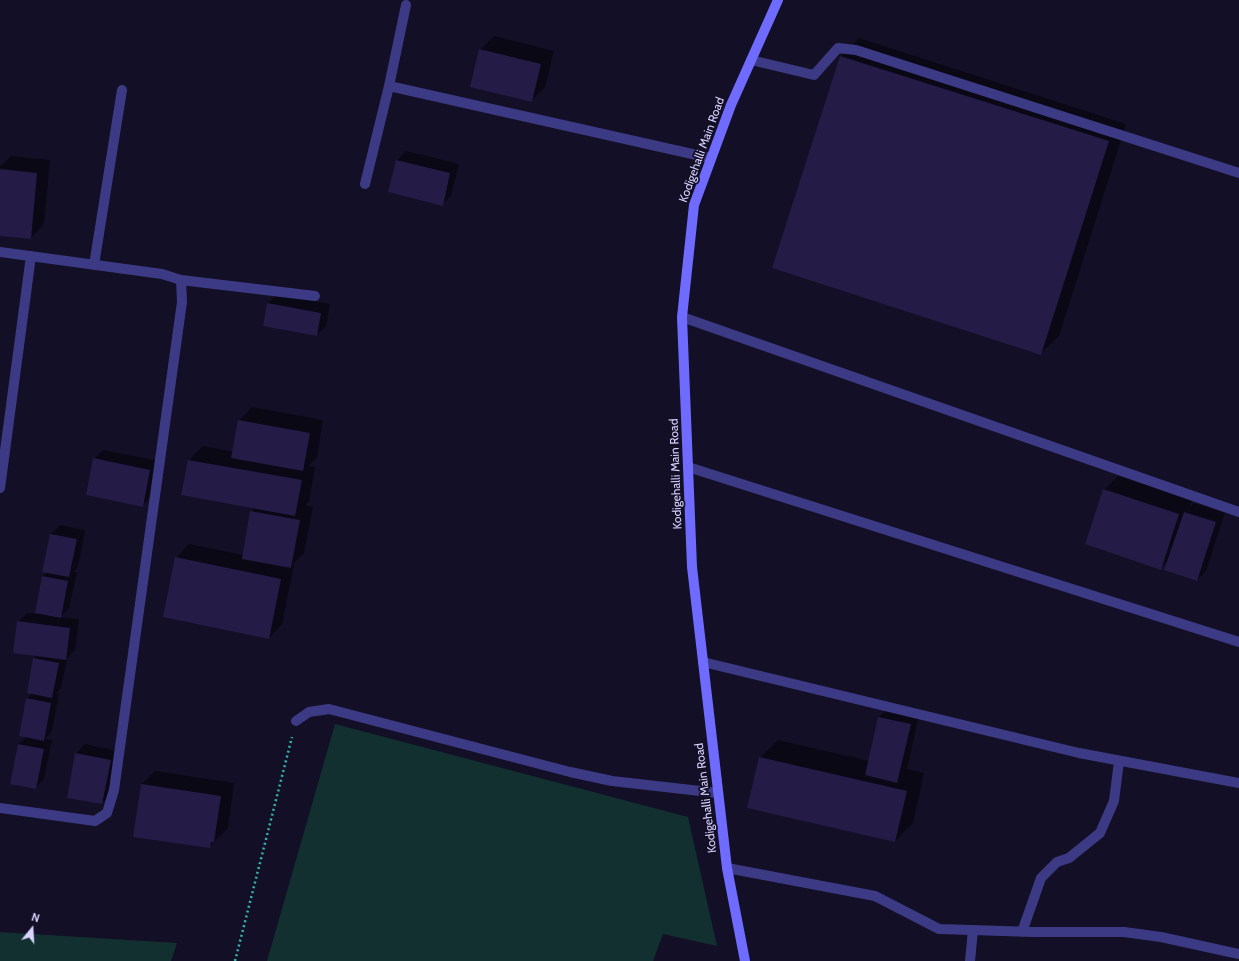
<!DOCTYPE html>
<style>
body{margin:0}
#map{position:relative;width:1239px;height:961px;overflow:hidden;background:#130f26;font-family:Cabin,sans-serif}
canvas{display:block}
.north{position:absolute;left:12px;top:909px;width:40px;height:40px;-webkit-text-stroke:3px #130f26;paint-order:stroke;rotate:18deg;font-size:11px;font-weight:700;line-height:16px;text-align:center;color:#d9d4ff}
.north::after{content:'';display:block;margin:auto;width:14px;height:18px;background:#d9d4ff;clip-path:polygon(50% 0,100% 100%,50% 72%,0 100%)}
</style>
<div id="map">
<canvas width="1239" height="961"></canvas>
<div class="north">N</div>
</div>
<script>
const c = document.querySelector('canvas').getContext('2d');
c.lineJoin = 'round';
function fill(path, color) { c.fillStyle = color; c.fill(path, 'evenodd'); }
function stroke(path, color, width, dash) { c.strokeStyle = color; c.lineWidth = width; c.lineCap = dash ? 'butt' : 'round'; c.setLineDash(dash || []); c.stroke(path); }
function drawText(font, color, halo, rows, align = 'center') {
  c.font = font + ' Cabin,sans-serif'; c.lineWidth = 3.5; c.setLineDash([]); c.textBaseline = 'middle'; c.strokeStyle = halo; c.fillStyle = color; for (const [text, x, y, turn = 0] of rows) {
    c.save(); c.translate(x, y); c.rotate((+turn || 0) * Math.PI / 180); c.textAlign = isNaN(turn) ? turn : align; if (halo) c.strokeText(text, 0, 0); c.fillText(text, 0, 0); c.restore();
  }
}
fill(new Path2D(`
 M335,724l353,93 29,129 -54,-12 -10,27h-386z
 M0,932l177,11 -6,18h-171z`), '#12302f');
fill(new Path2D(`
 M494,36l60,15 -9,36 -14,14 -51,-51z
 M859,38l267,86 -67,212 -18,17 -268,-85 68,-212z
 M406,151l53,13 -8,32 -9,9 -53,-13 8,-32z
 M11,156l39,4 -6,64 -13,14 -31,-3v-68z
 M277,294l53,10 -4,22 -9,9 -49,-32z
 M252,407l71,13 -6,37 -9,9 7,1 -6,34 -4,4 8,2 -9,46 -12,12h2l-12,59 -13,14 -93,-80 13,-14 54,11 8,-43 4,-4 -72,-13 6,-35 14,-14 30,6 6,-31z
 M103,450l56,11 -7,35 -9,9 -49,-46z
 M1118,476l74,25 -2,6 4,-4 31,10 -19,58 -9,9 -28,-20 -9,8 -56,-78z
 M60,525l25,5 -7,37 -5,5h4l-8,36 -9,9 19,2 -4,31 -8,8 -6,30 -5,5 3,1 -7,37 -7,8 7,1 -8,39 -9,9 -16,-44 7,-7 1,-39 5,-5 2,-35 4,-3 -20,-33 9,-9 9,1 7,-38 5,-4 -5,-1 8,-37z
 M888,708l31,7 -12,54 17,4 -11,50 -18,18 -135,-83 18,-18 91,21 10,-44z
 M85,744l34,7 -8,43 -9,9 -26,-50z
 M155,771l79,12 -6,45 -19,19 -68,-62z`), '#0007');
fill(new Path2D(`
 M479,49l62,15 -9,38 -62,-15z
 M840,56l269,85 -68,214 -269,-87z
 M396,160l54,13 -7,33 -55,-14z
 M0,169l37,4 -6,66 -31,-3z
 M267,303l54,10 -4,23 -54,-10z
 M238,420l72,13 -7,38 -72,-13z
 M93,458l57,12 -7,37 -57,-12z
 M188,460l114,20 -7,36 -114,-21z
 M1103,489l76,25 -18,56 -76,-26z
 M250,511l50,9 -9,48 -49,-9z
 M1184,512l32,10 -19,59 -33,-11z
 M50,534l27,5 -8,38 -27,-5z
 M175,557l106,22 -12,60 -106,-22z
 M42,576l26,5 -7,37 -26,-5z
 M17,621l53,7 -4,32 -53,-7z
 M33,658l26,5 -7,35 -25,-5z
 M26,698l25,5 -7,38 -25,-5z
 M878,717l33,7 -14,59 -32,-8z
 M18,744l26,5 -8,40 -26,-5z
 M75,753l36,7 -9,44 -35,-6z
 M759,757l148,34 -12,51 -148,-34z
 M141,784l80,12 -7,46h-3l-1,6 -77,-11z`), '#241b47');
stroke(new Path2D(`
 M235,961l57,-224`), '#2fb8b0', 2.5, [2, 3]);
stroke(new Path2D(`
 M406,5l-17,81 321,72
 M365,184l24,-98`), '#3d3a85', 10);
stroke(new Path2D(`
 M751,60l63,15 24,-27 18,2 383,123
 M0,252l162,22 19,6 1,22 -68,488 -7,23 -12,8 -95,-13
 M94,265l28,-175
 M181,280l134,16
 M682,317l557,195
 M688,467l551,175
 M0,488l31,-232
 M703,662l376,91 160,30
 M296,721l13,-9 20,-3 241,63 42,9 106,12
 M727,868l148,28 64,33 95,3h90l37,5 78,17
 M1022,932l19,-54 16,-16 12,-4 31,-25 14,-32 5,-40
 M970,961l3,-31`), '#3d3a85', 10);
stroke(new Path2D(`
 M745,961l-18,-93 -35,-301 -10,-250 12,-112 37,-100 47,-105`), '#6f6bff', 10);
drawText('12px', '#d9d4ff', '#130f26', [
 ["Kodigehalli Main Road",702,150,-70],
 ["Kodigehalli Main Road",676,474,-92],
 ["Kodigehalli Main Road",706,798,-97]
]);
</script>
